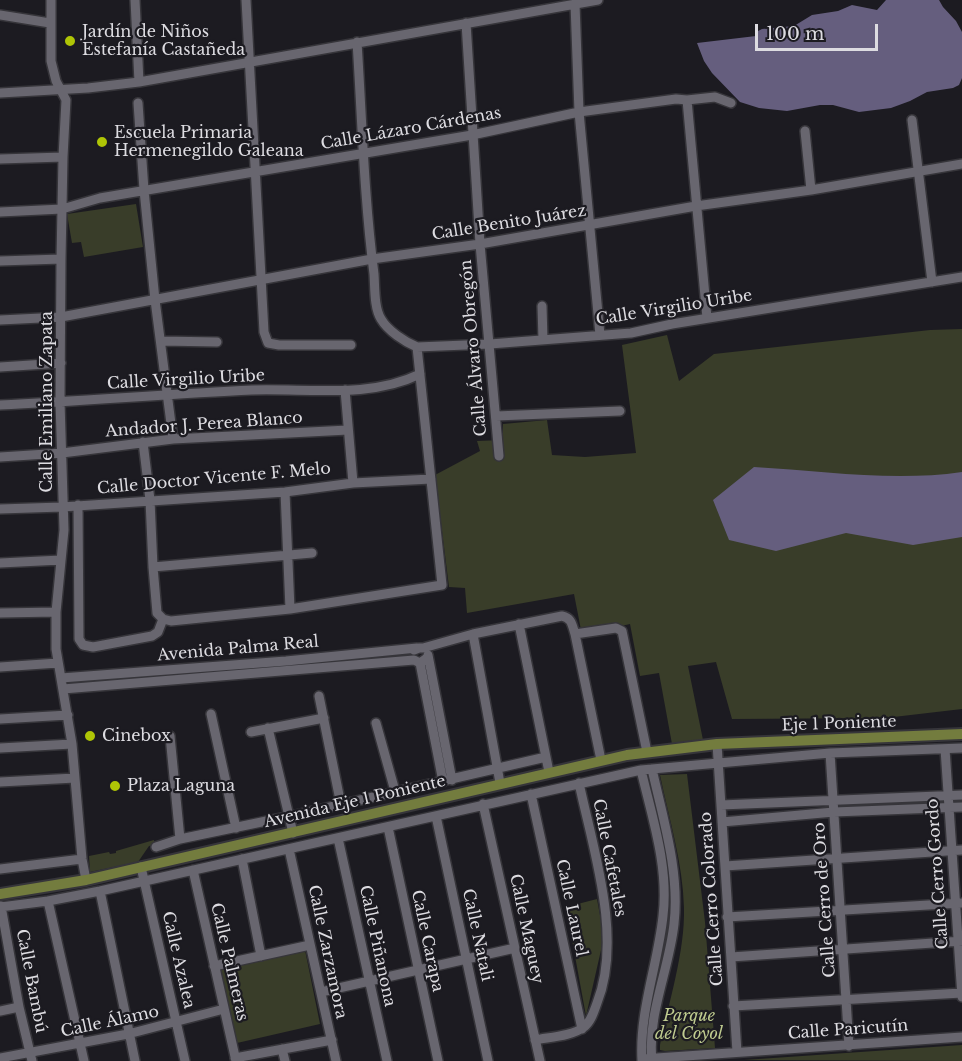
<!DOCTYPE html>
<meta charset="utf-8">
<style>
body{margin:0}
#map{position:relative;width:962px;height:1061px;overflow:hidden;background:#1c1b21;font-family:"Libre Baskerville",serif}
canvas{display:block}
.scale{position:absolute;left:755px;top:24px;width:123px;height:27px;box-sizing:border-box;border:3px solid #dddce1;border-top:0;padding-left:8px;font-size:18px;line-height:21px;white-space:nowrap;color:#dddce1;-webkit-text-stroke:4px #1c1b21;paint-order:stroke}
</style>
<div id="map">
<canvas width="962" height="1061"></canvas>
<div class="scale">100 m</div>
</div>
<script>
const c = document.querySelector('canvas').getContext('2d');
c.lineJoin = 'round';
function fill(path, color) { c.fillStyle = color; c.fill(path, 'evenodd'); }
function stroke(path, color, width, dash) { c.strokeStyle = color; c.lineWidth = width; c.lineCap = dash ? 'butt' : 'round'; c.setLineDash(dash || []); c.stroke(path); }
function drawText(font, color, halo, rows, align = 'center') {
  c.font = font + ' "Libre Baskerville",serif'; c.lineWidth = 4.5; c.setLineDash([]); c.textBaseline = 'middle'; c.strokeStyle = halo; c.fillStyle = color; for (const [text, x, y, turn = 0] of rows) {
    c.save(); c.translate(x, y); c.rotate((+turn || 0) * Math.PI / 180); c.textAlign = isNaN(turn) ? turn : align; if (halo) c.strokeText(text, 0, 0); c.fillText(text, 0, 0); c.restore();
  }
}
fill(new Path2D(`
 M136,204l7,43 -59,10 -3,-15 -9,1 -5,-29z
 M962,329v380l-77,9 -153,1 -16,-57 -28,4 15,74 -31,4 -13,-71 -19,3 -10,-52 -48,11 -8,-41 -107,19 -2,-25 -16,-1 -14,-112 45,-24 -3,-10 26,-1v-16l44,-4 5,35 33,2 51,-4 -14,-108 45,-10 12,46 35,-27 216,-24z
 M687,774l18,148 10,126 -50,3 -5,-1v-5c9,-44 25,-93 24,-137 -1,-45 -15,-89 -24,-133z
 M154,840v5l-5,1 -11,16 -48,10 -1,-16 20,-4 1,2 6,-1v-2z
 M597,899l7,38 -18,79 -20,-109z
 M305,950l15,74 -83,19 -17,-75z
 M962,1045v16l-218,-1z`), '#393d29');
fill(new Path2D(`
 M886,0h53l4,7 13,14 6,11v46l-3,7 -6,3 -26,4 -17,9 -19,7 -32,4 -26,-7h-13l-33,6 -28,-3 -19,-6 -28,-29 -8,-12 -7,-18 59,-7v-4l6,-3 32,-3 18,-11 26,-4 14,-6 25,5z
 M754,467c69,4 140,15 208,5v65l-49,8 -67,-12 -70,18 -47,-11 -16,-40z`), '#655e7e');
const minor = new Path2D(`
 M51,0v61l5,20 10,19 -3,57 -2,102 -1,143 4,128 -8,82v37l16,95 10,115 4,21
 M135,0l4,82
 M246,0l18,332 4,11 11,2h72
 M575,4l4,108 21,223
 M0,15l50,8
 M466,23l14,221 19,212
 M357,42c5,77 7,155 17,232 1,14 0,34 7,45 7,12 24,23 36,28l73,-3 141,-11 41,-9 290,-47
 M0,93l88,-5 51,-6 459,-82
 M687,100l20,218
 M138,103l6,87 11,110 18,139
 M912,120l20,162
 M805,131l6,59
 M0,159l63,-2
 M0,212l62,-3 38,-11 372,-63 107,-23 97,-13 11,1 28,-3 16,6
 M0,261l61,-2
 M542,306l1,34
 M0,320l61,-3 311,-58 108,-15 216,-38 115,-16 151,-26
 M162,341l55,1
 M0,367l61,-4
 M345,390l8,93
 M0,405c84,-4 168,-11 252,-15 55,-2 117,9 168,-16
 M496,416l124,-5
 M143,442l7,58 3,67 4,46 6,6
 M0,457l62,-4 111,-14 175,-9
 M285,492l5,117
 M78,505l1,134 4,6 10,2 59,-11 6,-4 5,-13
 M0,509l62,-2 223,-15 68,-9 78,-4
 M0,563l61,-3
 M153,567l159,-14
 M0,613l56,-1
 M163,619l8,2 119,-12 152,-24 -25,-238
 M519,624l30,148
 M473,634l27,149
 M575,634l41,-6 6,3 25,121
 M414,650l5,-2h4l50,-14 89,-18c10,2 10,9 13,18l26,126
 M428,655l24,125
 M420,663l23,119
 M0,667l58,-4
 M61,678l225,-17 131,-13
 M63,689l351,-29 6,3 7,-5
 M319,696l22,109
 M211,714l25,114
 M0,719l68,-4
 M376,723l19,68
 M268,728l25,105
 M251,732l73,-14
 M170,736l10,103
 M717,744l20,308
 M0,748l72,-4
 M945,749l17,248
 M830,753l19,293
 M641,770c11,47 28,97 22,146 -5,48 -24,96 -21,145
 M0,782l75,-4
 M531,794l51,235
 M483,804l57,257
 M721,805l241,-10
 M436,816l52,245
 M722,822l112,-10 128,-5
 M388,827l50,234
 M338,838l49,223
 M156,847l24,-8 120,-25 246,-57
 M289,849l47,212
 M242,859l19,97
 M725,866l237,-16
 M141,867l44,194
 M0,869l82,-10
 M193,870l43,191
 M100,891l35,170
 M48,901l36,160
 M1,906l18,101 13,54
 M0,907l48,-6 52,-10 541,-121 189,-17 132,-5
 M727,917l235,-14
 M731,957l231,-16
 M214,966l96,-21
 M321,992l194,-44
 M733,1006l229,-13
 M0,1011l19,-4
 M535,1040c15,-3 37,-4 49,-13 7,-5 10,-16 13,-24 26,-65 -4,-154 -18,-220
 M282,1049l3,12
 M0,1058l128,-24 96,-25
 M235,1058l97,-18
 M642,1059l320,-22
 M652,1061c-5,-46 17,-91 22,-137 6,-52 -11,-105 -22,-155`);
const major = new Path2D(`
 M0,894l86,-14 541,-125 90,-11 245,-10`);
stroke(minor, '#36353a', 12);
stroke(major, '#36353a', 14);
stroke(minor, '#68666f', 9);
stroke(major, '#737c3e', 10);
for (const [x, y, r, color] of [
 [70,41,6,"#afc506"],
 [102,142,6,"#afc506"],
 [90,736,6,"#afc506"],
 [115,786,6,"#afc506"]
]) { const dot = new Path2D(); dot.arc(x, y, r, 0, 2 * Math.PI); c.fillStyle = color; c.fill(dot); stroke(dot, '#1c1b21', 2); }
drawText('16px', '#dddce1', '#1c1b21', [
 ["Jardín de Niños",82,32],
 ["Estefanía Castañeda",82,50],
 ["Escuela Primaria",114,133],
 ["Hermenegildo Galeana",114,151],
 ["Cinebox",102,736],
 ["Plaza Laguna",127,786]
], 'left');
drawText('16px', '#dddce1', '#1c1b21', [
 ["Calle Lázaro Cárdenas",411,129,-10],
 ["Calle Benito Juárez",509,223,-9],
 ["Calle Virgilio Uribe",674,308,-9],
 ["Calle Álvaro Obregón",474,348,-95],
 ["Calle Virgilio Uribe",186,380,-3],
 ["Calle Emiliano Zapata",47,402,-90],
 ["Andador J. Perea Blanco",204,425,-4],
 ["Calle Doctor Vicente F. Melo",214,479,-5],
 ["Avenida Palma Real",238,649,-5],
 ["Eje 1 Poniente",839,724,-2],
 ["Avenida Eje 1 Poniente",355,802,-13],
 ["Calle Cafetales",609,858,79],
 ["Calle Cerro Gordo",938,874,-94],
 ["Calle Cerro Colorado",712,899,-94],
 ["Calle Cerro de Oro",825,900,-94],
 ["Calle Laurel",571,908,78],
 ["Calle Maguey",526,929,78],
 ["Calle Natali",477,935,78],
 ["Calle Carapa",427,941,78],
 ["Calle Piñanona",377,946,78],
 ["Calle Zarzamora",327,952,78],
 ["Calle Azalea",178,960,77],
 ["Calle Palmeras",229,962,77],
 ["Calle Bambú",31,981,79],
 ["Calle Álamo",110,1022,-12],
 ["Calle Paricutín",848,1030,-4]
]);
drawText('italic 16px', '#bfcb8f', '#1c1b21', [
 ["Parque",689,1016],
 ["del Coyol",689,1034]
]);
</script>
